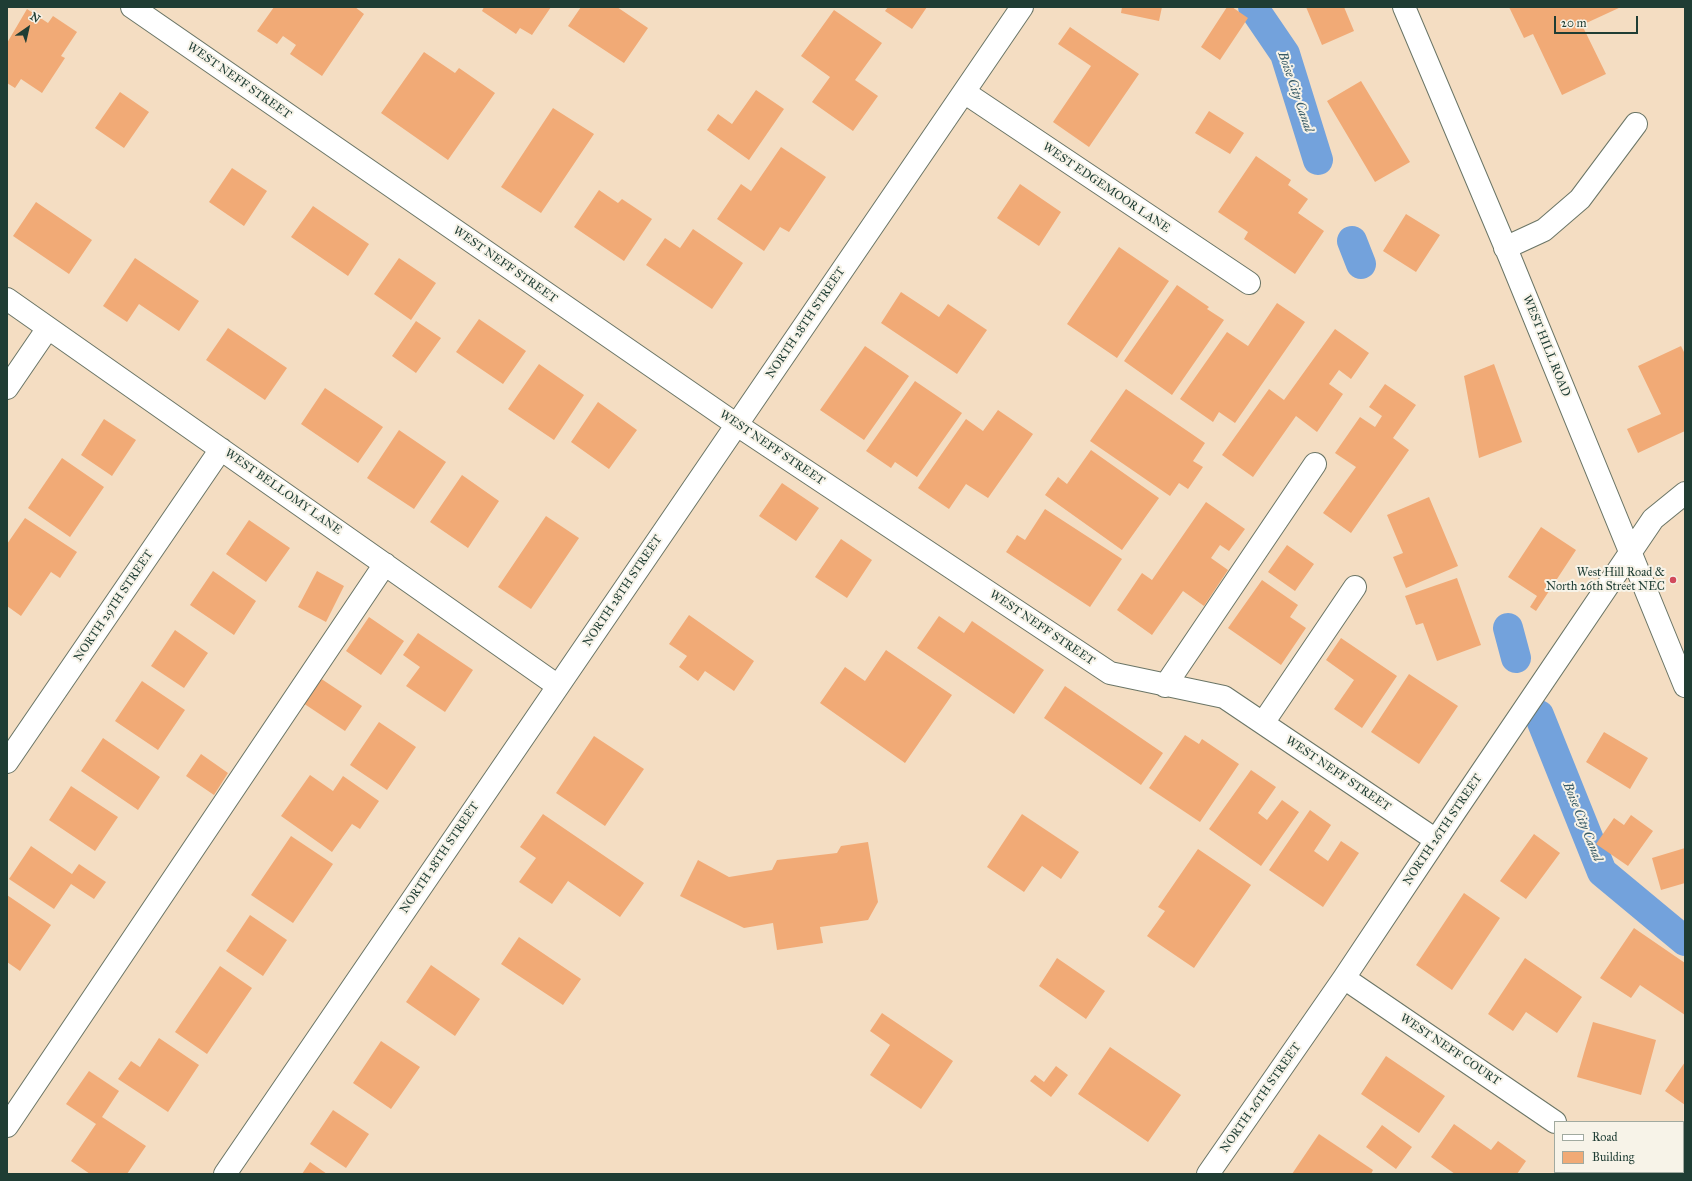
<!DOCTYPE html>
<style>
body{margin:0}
#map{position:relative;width:1692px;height:1181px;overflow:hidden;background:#f4ddc2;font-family:"IM FELL Great Primer",serif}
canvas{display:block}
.frame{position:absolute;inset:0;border:8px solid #1f3d34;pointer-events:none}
.legend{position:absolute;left:1554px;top:1121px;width:130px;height:52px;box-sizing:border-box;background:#f7f3e8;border:1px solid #a1aaa0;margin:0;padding:5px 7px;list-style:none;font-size:12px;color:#1f3d34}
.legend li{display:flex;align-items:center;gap:8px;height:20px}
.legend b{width:20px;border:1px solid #a1aaa0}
.north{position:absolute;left:8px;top:8px;width:40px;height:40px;-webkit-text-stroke:3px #f7f3e8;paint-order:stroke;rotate:34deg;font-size:11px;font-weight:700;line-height:16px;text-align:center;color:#1f3d34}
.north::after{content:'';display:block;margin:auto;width:14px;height:18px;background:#1f3d34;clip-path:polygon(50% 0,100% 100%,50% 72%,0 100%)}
.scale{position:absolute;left:1554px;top:16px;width:84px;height:18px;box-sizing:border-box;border:2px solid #1f3d34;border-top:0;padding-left:5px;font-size:12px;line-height:14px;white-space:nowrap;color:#1f3d34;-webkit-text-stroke:3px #f7f3e8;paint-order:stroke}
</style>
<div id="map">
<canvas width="1692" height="1181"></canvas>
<div class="frame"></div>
<ul class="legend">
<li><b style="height:5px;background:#fff"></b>Road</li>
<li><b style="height:11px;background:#f1aa76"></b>Building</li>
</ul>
<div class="north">N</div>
<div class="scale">20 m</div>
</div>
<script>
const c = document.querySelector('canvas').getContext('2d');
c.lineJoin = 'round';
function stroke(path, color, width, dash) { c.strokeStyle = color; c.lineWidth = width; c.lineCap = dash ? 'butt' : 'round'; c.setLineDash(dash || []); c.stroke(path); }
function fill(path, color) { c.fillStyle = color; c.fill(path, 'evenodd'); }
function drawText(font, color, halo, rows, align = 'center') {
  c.font = font + ' "IM FELL Great Primer",serif'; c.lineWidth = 4; c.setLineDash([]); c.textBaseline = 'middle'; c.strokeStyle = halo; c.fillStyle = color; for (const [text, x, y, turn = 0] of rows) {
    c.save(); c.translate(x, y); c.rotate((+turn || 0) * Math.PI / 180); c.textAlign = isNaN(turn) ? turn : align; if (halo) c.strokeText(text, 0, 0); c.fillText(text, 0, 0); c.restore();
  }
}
stroke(new Path2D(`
 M1253,7l32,47 33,106
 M1352,241l9,23
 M1508,628l8,30
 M1539,715l63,157 83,69`), '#73a2dc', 30);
fill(new Path2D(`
 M274,7h81l9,7 -42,62 -32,-22 6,-9 -13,-9 -6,8 -20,-13z
 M484,7h67l-19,28 -12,-7 -4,6 -34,-23z
 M581,7h36l31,21 -24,35 -56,-37z
 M888,7h39l-15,22 -27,-18z
 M1122,7h40l-3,14 -38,-8z
 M1227,7h5l16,11 -28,42 -19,-13z
 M1306,7h38l10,24 -32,14z
 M1509,7h112l-39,18 24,49 -44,21 -29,-61 -9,4z
 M27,9l21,14 5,-7 24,16 -16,24 4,2 -23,35 -21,-14 -6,9 -8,-5v-40z
 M834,10l48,33 -27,37 23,16 -25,35 -41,-29 18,-25 -29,-21z
 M1070,27l69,47 -50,73 -36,-25 38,-56 -33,-22z
 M424,52l31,21 4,-5 36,25 -47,67 -67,-47z
 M1361,81l49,81 -35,20 -48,-81z
 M756,90l28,19 -35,51 -42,-30 11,-16 14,10z
 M120,92l29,20 -25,36 -29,-20z
 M553,108l41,26 -53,79 -40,-26z
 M1209,111l35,22 -14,21 -35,-21z
 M781,147l45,30 -37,55 -9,-5 -16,24 -47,-32 24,-35 10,7z
 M1256,156l35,24 -3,5 20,14 -10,14 26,18 -29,43 -51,-35 4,-7 -30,-20z
 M232,168l35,23 -23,35 -35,-24z
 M1020,184l41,28 -22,34 -42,-28z
 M599,190l19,13 4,-4 30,20 -28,42 -50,-34z
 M36,202l56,38 -23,34 -56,-38z
 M313,206l56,38 -21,32 -57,-39z
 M1406,214l34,21 -24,37 -33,-21z
 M693,229l50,34 -31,46 -66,-44 19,-27 15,10z
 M1119,247l50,34 -52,77 -50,-34z
 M135,258l64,43 -20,30 -40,-27 -12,18 -24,-16z
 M399,258l37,25 -25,37 -37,-26z
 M1177,285l32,22 -2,2 17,11 -52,75 -48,-34z
 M901,292l38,25 9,-13 39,26 -30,44 -76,-51z
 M1277,303l28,19 -70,101 -16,-11 -6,10 -33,-23 47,-67 21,14z
 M479,319l47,32 -23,33 -47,-32z
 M416,321l25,17 -25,35 -24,-17z
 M228,328l59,40 -22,32 -59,-40z
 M1335,329l34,24 -18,26 -12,-9 -10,14 14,10 -26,38 -21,-16 -43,61 -31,-22 47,-66 15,11z
 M865,346l44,30 -45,64 -44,-30z
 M1681,346l4,8v77l-47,22 -11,-24 34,-15 -23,-48z
 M539,364l45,31 -30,45 -46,-31z
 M1494,364l28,78 -43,16 -15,-82z
 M915,381l47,32 -45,64 -22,-15 -4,6 -25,-17z
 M1385,384l31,21 -23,33 16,12 -58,83 -28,-20 33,-46 -21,-14 25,-36 15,10 7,-11 -13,-9z
 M325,388l58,39 -25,36 -57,-39z
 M1126,389l79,54 -12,18 10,6 -15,22 -9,-6 -9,13 -80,-55z
 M598,402l39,28 -28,39 -38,-27z
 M998,410l35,24 -45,64 -22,-14 -17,25 -31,-21 48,-69 17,12z
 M104,419l32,21 -24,36 -31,-21z
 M399,430l47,32 -32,47 -47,-31z
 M1091,450l68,48 -37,52 -77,-55 13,-18 9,7z
 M62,458l42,29 -34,50 -42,-29z
 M462,475l37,26 -31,47 -38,-26z
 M782,483l37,25 -23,33 -37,-25z
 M1429,497l29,69 -52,22 -13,-31 10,-4 -16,-38z
 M1206,502l39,27 -16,22 -9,-6 -9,13 17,12 -24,36 -21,-15 -31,44 -35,-25 25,-37 10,7z
 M1045,509l77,50 -32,48 -84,-55 11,-17 8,5z
 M546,516l33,22 -48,71 -33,-22z
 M25,518l52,34 -17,26 -9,-6 -30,44 -14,-10v-62z
 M249,520l41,28 -24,34 -40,-28z
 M1541,527l35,23 -40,61 -6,-4 7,-11 -29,-19z
 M841,539l31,21 -25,38 -32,-21z
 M1287,545l27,19 -19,27 -27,-19z
 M213,571l43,30 -22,34 -44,-30z
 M317,571l27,15 -18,36 -28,-15z
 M1457,578l24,67 -44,16 -14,-38 -7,2 -11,-29z
 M1262,580l36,25 -8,12 16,11 -25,37 -53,-37z
 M689,615l65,46 -20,30 -29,-20 -7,10 -19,-14 8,-11 -18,-12z
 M939,616l25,17 8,-12 72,49 -30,44 -97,-66z
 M369,617l35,24 -23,34 -35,-24z
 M175,630l33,23 -24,35 -33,-22z
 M418,633l55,37 -28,42 -39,-26 14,-19 -17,-12z
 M1341,638l56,38 -35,52 -28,-19 20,-29 -28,-20z
 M886,650l66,45 -47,68 -85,-60 25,-36 20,14z
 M1409,674l49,32 -39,58 -48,-32z
 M317,676l45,30 -17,25 -45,-30z
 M142,681l43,29 -27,40 -43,-29z
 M1065,686l98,67 -22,32 -97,-67z
 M379,722l37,25 -29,43 -37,-25z
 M1604,732l44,26 -18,31 -44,-27z
 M1185,735l14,9 3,-5 37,25 -39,58 -51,-34z
 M594,736l50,33 -39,57 -49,-33z
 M103,738l57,39 -22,33 -57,-39z
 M201,754l27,19 -14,22 -28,-19z
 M1251,770l25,17 -18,26 9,7 15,-20 17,12 -38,54 -52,-37z
 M310,775l23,16 10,-15 36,25 -19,28 -8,-5 -20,28 -51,-36z
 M71,786l47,31 -23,34 -46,-31z
 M1310,810l21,15 -17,26 14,10 13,-20 18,12 -36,54 -54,-37z
 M543,814l101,69 -24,34 -52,-36 -16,23 -33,-22 17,-24 -16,-11z
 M1022,814l57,38 -18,27 -19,-13 -18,26 -37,-25z
 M1631,815l22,16 -25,35 -32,-22 18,-26 10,7z
 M1534,834l26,19 -34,46 -26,-18z
 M291,836l42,28 -40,59 -42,-28z
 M868,842l10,60 -10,18 -48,7 3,16 -46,7 -4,-27 -29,5 -64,-32 18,-36 31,17 43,-7 5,-10 60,-7 4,-7z
 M31,846l41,28 7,-10 27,18 -12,17 -23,-15 -17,25 -45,-30z
 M1685,848v35l-24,7 -9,-32z
 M1198,849l53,36 -57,83 -47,-32 18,-25 -7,-4z
 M1464,893l36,25 -48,72 -36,-25z
 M7,895l44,30 -31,46 -13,-9z
 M250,915l37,25 -24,36 -37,-25z
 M1634,928l51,35v52l-45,-30 -9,13 -31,-20z
 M519,937l62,42 -18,26 -62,-41z
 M1057,958l48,33 -19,28 -47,-33z
 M1525,958l57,39 -25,36 -31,-21 -13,19 -25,-17z
 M431,965l49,34 -25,37 -49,-34z
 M220,966l32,22 -45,66 -32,-22z
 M882,1013l71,48 -32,48 -51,-34 20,-30 -20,-14z
 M1593,1022l63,18 -15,55 -64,-18z
 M159,1038l40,27 -31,47 -50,-33 13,-18 9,6z
 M381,1041l39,26 -29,42 -38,-26z
 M1110,1047l71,48 -33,47 -70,-48z
 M1386,1056l59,40 -26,37 -58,-39z
 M1685,1062v43l-20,-14z
 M1056,1066l12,9 -17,22 -21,-16 5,-6 9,7z
 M89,1071l30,20 -17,26 44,29 -19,28h-37l-19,-13 25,-37 -30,-20z
 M333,1110l36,24 -23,34 -36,-24z
 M1454,1124l37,26 7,-9 28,20 -9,13h-62l-24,-17z
 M1382,1125l30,22 -16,22 -30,-22z
 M1319,1134l54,36 -2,4h-79z
 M310,1162l17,12h-25z`), '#f1aa76');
const minor = new Path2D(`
 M132,7l605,418 373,248 114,24 212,143
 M1404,7l106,251 175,428
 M964,92l285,191
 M1505,248l39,-18 36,-31 56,-75
 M7,299l551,387
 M7,388l41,-60
 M1165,686l150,-222
 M1263,723l92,-136
 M7,762l214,-313
 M1344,978l211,144
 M7,1126l378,-562
 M1628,1172l1,1
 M225,1174l797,-1167
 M1208,1174l136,-196 112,-168 197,-291 32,-26`);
stroke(minor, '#6a7566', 24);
stroke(minor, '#fff', 22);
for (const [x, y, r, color] of [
 [1673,580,4,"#d1495b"]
]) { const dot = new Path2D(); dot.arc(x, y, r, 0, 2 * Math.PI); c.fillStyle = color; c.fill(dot); stroke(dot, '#f7f3e8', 1.5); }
drawText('12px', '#1f3d34', '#f7f3e8', [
 ["WEST NEFF STREET",239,81,35],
 ["WEST EDGEMOOR LANE",1106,188,34],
 ["WEST NEFF STREET",505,265,35],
 ["NORTH 28TH STREET",806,323,-56],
 ["WEST HILL ROAD",1546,346,68],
 ["WEST NEFF STREET",772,448,34],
 ["WEST BELLOMY LANE",283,492,35],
 ["NORTH 28TH STREET",623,591,-56],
 ["NORTH 29TH STREET",114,606,-56],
 ["WEST NEFF STREET",1042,628,34],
 ["WEST NEFF STREET",1338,774,34],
 ["NORTH 26TH STREET",1443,830,-56],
 ["NORTH 28TH STREET",440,858,-56],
 ["WEST NEFF COURT",1450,1050,34],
 ["NORTH 26TH STREET",1261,1098,-55]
]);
drawText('12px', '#1f3d34', '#f7f3e8', [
 ["West Hill Road &",1665,573],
 ["North 26th Street NEC",1665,587]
], 'right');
drawText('italic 13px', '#385b66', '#f7f3e8', [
 ["Boise City Canal",1295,92,71],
 ["Boise City Canal",1582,822,68]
]);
</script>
